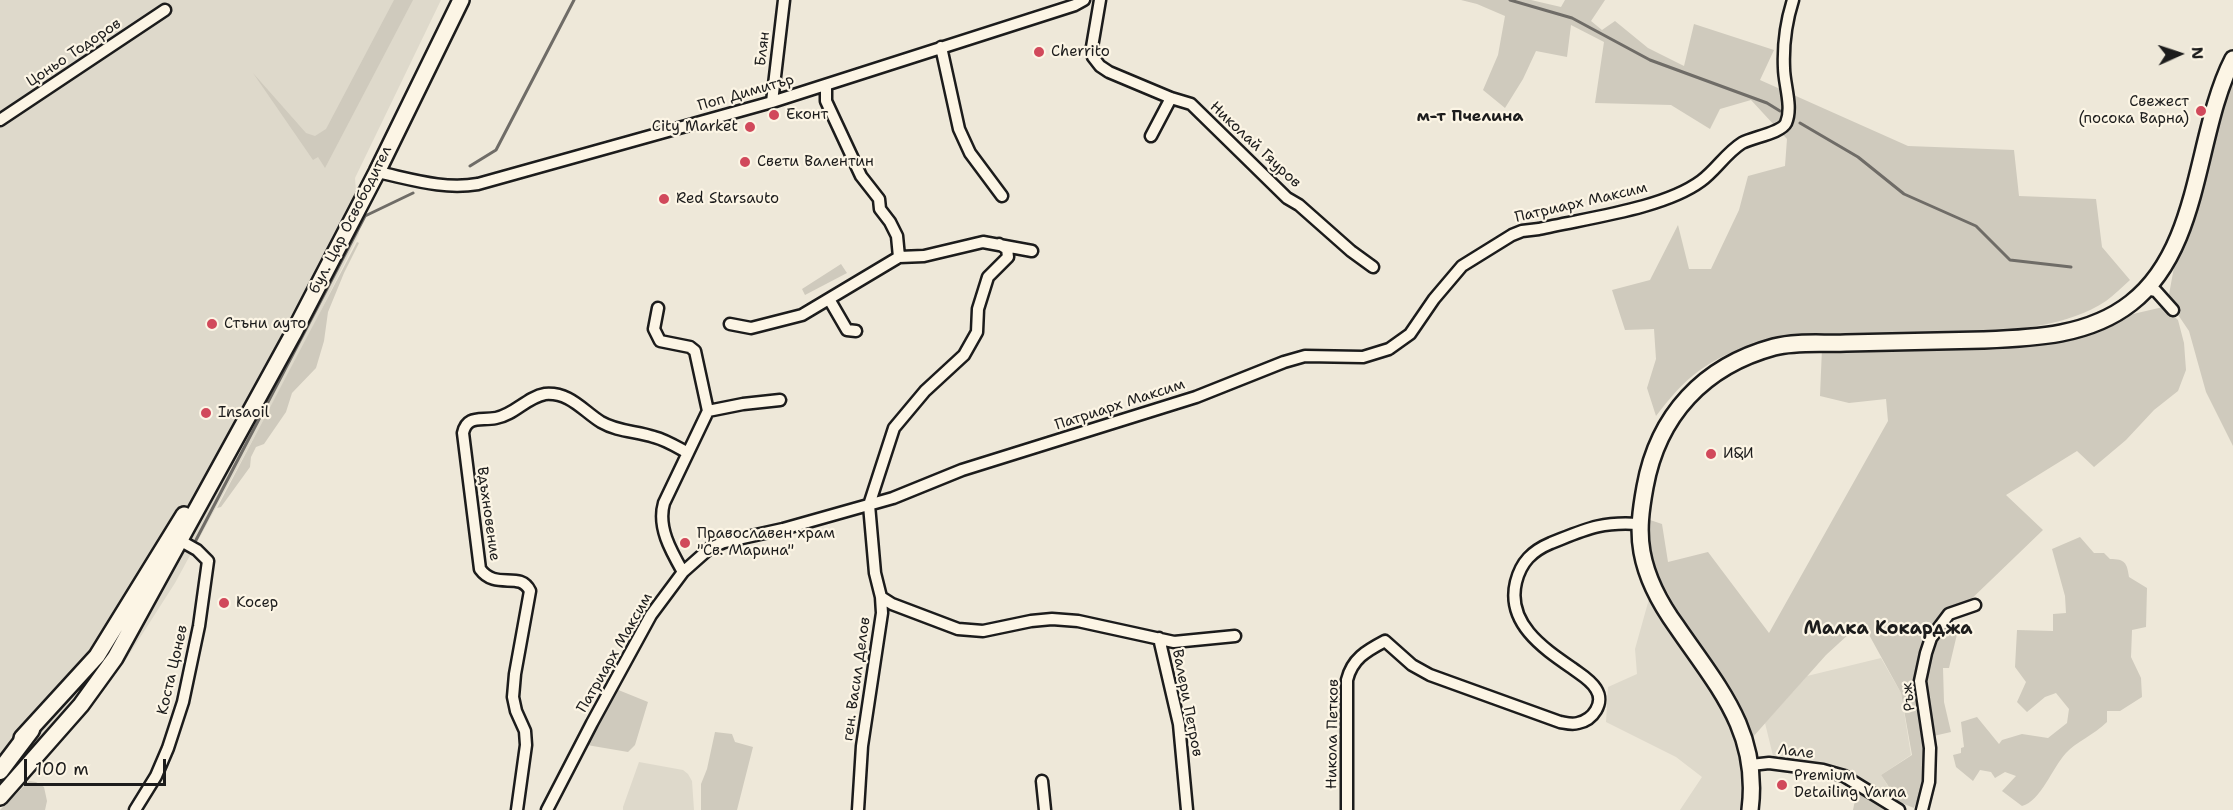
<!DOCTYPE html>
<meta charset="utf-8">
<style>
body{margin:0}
#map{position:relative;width:2233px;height:810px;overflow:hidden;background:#eee8d9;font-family:"Shantell Sans",sans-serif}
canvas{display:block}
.north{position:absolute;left:2149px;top:24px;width:60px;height:60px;-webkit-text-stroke:4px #fcf5e5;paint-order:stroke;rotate:87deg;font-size:16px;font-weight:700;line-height:24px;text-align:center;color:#1c1c1c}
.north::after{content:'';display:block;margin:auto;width:21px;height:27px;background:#1c1c1c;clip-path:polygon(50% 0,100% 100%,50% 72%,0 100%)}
.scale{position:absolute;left:24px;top:759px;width:142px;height:27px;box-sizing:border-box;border:3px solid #1c1c1c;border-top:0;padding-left:8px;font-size:18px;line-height:21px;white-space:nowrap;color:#1c1c1c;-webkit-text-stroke:4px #fcf5e5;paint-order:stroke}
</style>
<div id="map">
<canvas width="2233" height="810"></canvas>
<div class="north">N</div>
<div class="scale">100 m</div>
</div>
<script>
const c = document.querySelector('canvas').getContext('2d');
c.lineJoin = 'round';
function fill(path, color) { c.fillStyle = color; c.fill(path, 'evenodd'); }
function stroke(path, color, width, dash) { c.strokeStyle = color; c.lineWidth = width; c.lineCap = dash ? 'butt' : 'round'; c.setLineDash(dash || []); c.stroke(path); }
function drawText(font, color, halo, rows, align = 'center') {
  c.font = font + ' "Shantell Sans",sans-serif'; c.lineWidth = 4.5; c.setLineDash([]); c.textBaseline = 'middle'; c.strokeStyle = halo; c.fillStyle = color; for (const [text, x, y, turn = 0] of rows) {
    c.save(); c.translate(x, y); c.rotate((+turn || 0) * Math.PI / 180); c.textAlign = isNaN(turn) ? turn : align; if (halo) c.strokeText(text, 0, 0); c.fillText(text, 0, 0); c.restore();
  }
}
fill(new Path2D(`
 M0,0h441l-86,178 4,56 -57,115 -127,234 -50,78 -78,96 -47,24z
 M1649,599l56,79 25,39 17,58 -2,35h-65l22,-33 -26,-20 -70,-35 2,-35 29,-13 -2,-25z
 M1881,658l20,35 10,62 -30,20 17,27 -56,-34 -68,-8 -9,-37 42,-47z
 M639,762l44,8 5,4 4,7 2,29h-71v-3z`), '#ded9cb');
fill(new Path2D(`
 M394,0h19l-88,168 -7,-11 -5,3 -60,-87 53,60 9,3 11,-7z
 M1461,0h70l30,7 4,-7h40l-14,21 11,9 13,-9 33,27 36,18 10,-42 80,26 -14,30 148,66 106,4 5,46 77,3 6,48 28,33c-8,7 -16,15 -24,21 -38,25 -88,29 -132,30 -34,1 -69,2 -104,3 -58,1 -120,0 -170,36 -18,13 -31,29 -44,46l-9,-28 9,-29 -2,-30 -29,1 -13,-40 38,-10 28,-55 11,44h22l28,-59 9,-34 37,-10 2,-27 -36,-39 -31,9 -10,20 -39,-24 -76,-2 9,-61 -33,-17 -4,32 -31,-6 -13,28 -18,29 -22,-18 15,-35 7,-39 -28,-12z
 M2233,72v374l-27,-54 -17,-61 -21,-31 8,-44z
 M357,242l2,1 -15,30 -16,39 -4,29 -8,27 -24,25 -6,19 -22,32 -8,3 -5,10 -1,10 -29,40 -4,1z
 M841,264l6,9 -42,22 -3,-6z
 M2163,307l15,13 6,23 2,27 -8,21 -24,19 -28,30 -32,27 -17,-16 -71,44 37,35 -80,77 -17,3 -19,26 -12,46 9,69 -1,35 -9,22 -15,-6 -18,-27 31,-20 -11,-62 -39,-71 -36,33 -74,83 -20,-44 -46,-67 -26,-48 -11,-32 -2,-28 15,5 6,38 40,-10 61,81 119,-212 -2,-22 -37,4 -29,-7 2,-48 187,-5z
 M2080,537l14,16h10l6,6c15,0 17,4 19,18l18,11 -1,39 -14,3 -1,27 10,21 1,19 -22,14h-13v11c-13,13 -31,20 -41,31 -14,15 -25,48 -44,53l-20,-15 14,-15 -11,-4 -10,6 -4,-6 -11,-2 -7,11 -17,-14 -3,-12 8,-2v-5l3,-1 -3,-25 16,-5 22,27 3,-4 20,-6 26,4 19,-15 2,-14 -13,-16 -11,4 -18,15 -10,-10 9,-20 -11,-15 2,-37 36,1v-17l13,-1 -1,-17 -13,-47z
 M1946,617l8,6 4,7 -9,38h-6l1,34 7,30 -22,5 -5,-32 2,-52z
 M611,687l37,15 -13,43 -7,7 -47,-8z
 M715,732l17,2 3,8 18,5 -16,63h-36v-26l6,-15z
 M29,781l7,1 8,5 3,14 -2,9h-45z
 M1857,790l32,16 3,4h-39z`), '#cfcabd');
stroke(new Path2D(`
 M1510,0l62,18 78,42 117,43 13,8
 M1800,123l58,34 46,37 72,32 34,34 61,7
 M470,166l26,-16 78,-150
 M196,540l169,-324 48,-23
 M0,782l12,-12`), '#6f6c67', 3);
const street = new Path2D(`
 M1100,0l-8,47 1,10 7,9 9,6 62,26 20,6 96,94 12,7 52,46 22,16
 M941,47l18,82 11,24 32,43
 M826,85v16l35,75 18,23 1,10 10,13 7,14 2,21
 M772,102l12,-102
 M0,120l165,-110
 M1151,136l20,-38
 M377,172c34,7 66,18 101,12l294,-82 303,-97 9,-5
 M2146,289l10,2 17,19
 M829,299l18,31 9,1
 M658,308l-4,21 6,12 30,6 5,4 13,60
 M730,324l21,4 51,-13 97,-58 25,-1 59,-14 49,9
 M683,572c-12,-21 -26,-45 -19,-69l44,-92 35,-7 37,-4
 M881,597l11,7 66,25 25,2 48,-10 21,-2 26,2 96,21 61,-6
 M1159,638l20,86 8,86
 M1751,765l18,-2 54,7 21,6 55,34
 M1042,781l3,29
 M135,810l21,-34 12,-28 15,-46 16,-76 9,-65 -11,-11 -16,-9
 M517,810l9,-65 -1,-14 -9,-20 -3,-14 2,-23 15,-83c-10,-21 -34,0 -50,-22l-17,-136c4,-18 17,-12 33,-15 18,-3 31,-21 49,-24 25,-2 37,16 56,28 17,10 36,9 53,15 12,3 23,10 34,16
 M547,810l45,-87 59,-108 32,-43 27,-24 14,-6 59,-13 110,-31 69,-28 234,-73 88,-35 21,-6 58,1 26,-8 21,-15 24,-35 28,-33 50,-31 10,-4 17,-2c47,-11 124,-20 162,-48 15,-11 25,-28 41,-38 11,-6 39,-10 44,-20 7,-16 -2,-39 -2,-55 -1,-23 2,-46 9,-68
 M858,810l4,-64 20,-133 -1,-16 -6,-24 -6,-68 25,-77 31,-37 39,-36 13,-23 1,-23 10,-32 20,-20 -1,-8 -8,-5
 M1347,810v-130c5,-21 19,-29 38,-39l27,24 18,10 130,47c6,1 12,3 18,1 15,-3 27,-20 18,-34 -5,-9 -16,-15 -24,-21 -29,-20 -66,-45 -56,-86 5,-20 16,-31 35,-39 33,-13 50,-22 88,-19
 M1922,810l7,-28 1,-34 -10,-67 6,-28 5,-15 18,-24 26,-9`);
const secondary = new Path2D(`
 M22,738l75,-82 87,-141
 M0,797l81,-92 34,-47 178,-324 84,-162 84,-172
 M1750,810c10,-78 -32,-123 -73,-183 -16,-22 -30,-47 -35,-75 -4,-22 -1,-43 3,-65 13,-72 59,-121 129,-140 23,-6 49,-3 72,-4 46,-1 91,-2 137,-3 51,-2 106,-4 148,-37 71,-55 64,-170 102,-244`);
const primary = new Path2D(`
 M0,771l31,-41`);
stroke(street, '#1c1c1c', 15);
stroke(secondary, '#1c1c1c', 20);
stroke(primary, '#1c1c1c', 21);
stroke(street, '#fcf5e5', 10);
stroke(secondary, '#fcf5e5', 15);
stroke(primary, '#fcf5e5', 16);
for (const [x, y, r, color] of [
 [1039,52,6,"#d1495b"],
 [2201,111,6,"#d1495b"],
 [774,115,6,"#d1495b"],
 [750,127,6,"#d1495b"],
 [745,162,6,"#d1495b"],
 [664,199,6,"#d1495b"],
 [212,324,6,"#d1495b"],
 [206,413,6,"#d1495b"],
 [1711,454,6,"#d1495b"],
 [685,543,6,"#d1495b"],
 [224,603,6,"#d1495b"],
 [1782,785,6,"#d1495b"]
]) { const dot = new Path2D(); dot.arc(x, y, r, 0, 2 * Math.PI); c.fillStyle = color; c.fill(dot); stroke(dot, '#fcf5e5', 2); }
drawText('15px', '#1c1c1c', '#fcf5e5', [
 ["Блян",763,49,-83],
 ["Цоньо Тодоров",74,53,-34],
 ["Поп Димитър",746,93,-16],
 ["Николай Гяуров",1255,145,43],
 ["Патриарх Максим",1581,203,-13],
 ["бул. Цар Освободител",351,220,-63],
 ["Патриарх Максим",1120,405,-18],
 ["Вдъхновение",488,514,82],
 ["Патриарх Максим",615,653,-60],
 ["Коста Цонев",173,670,-77],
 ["ген. Васил Делов",857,679,-82],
 ["Ръж",1909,697,-96],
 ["Валери Петров",1187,703,79],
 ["Никола Петков",1333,734,-89],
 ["Лале",1796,752,7]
]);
drawText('15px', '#1c1c1c', '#fcf5e5', [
 ["Cherrito",1051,52],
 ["Свежест",2189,102,"right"],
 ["(посока Варна)",2189,119,"right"],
 ["Еконт",786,115],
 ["City Market",738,127,"right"],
 ["Свети Валентин",757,162],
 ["Red Starsauto",676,199],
 ["Стъни ауто",224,324],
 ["Insaоil",218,413],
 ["И&И",1723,454],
 ["Православен храм",697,534],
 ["\"Св. Марина\"",697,551],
 ["Косер",236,603],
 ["Premium",1794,776],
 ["Detailing Varna",1794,793]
], 'left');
drawText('bold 16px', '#1c1c1c', '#fcf5e5', [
 ["м-т Пчелина",1470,117]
]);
drawText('bold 18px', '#1c1c1c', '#fcf5e5', [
 ["Малка Кокарджа",1888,629]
]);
</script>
